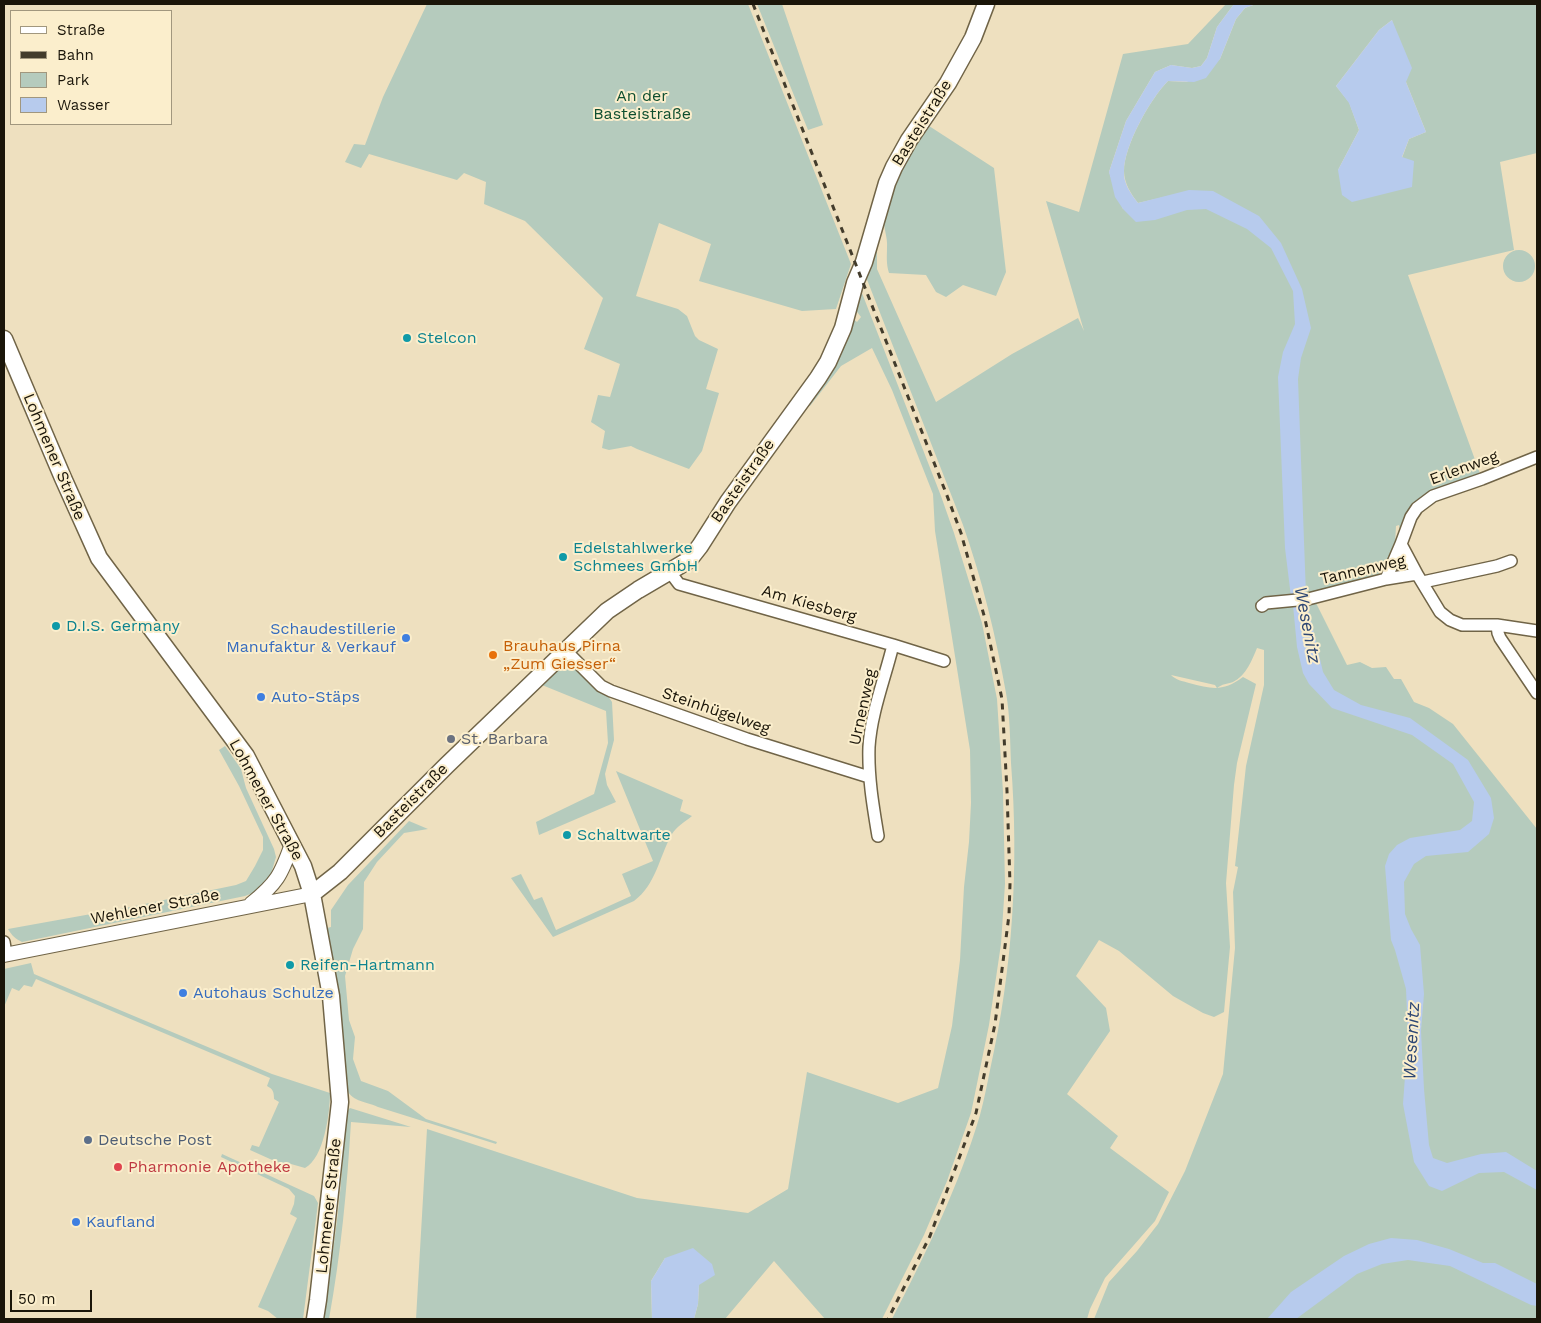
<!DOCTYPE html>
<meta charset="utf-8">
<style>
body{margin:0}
#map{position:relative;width:1541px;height:1323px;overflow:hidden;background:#eee0bf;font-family:"Work Sans",sans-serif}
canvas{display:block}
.frame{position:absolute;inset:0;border:5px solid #1a1509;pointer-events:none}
.legend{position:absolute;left:10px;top:10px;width:162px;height:115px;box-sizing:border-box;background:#fbeecc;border:1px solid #a1977e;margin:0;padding:6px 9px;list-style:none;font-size:15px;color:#1a1509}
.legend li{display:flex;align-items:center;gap:10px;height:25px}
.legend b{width:25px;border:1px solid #a1977e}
.scale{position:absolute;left:10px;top:1290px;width:82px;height:22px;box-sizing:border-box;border:2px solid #1a1509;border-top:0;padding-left:6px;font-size:15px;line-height:18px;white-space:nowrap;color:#1a1509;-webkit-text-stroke:4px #fbeecc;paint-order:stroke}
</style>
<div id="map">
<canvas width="1541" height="1323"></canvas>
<div class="frame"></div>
<ul class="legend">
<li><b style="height:6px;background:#fff"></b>Straße</li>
<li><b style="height:6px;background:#433c2c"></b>Bahn</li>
<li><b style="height:14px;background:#b5cbbd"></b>Park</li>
<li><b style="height:14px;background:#b7cbed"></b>Wasser</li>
</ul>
<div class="scale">50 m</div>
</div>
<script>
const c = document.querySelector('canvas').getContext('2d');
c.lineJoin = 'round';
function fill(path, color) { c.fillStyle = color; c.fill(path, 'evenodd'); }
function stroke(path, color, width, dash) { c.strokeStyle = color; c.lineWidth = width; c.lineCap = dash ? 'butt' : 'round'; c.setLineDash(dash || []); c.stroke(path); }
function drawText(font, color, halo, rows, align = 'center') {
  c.font = font + ' "Work Sans",sans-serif'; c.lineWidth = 4; c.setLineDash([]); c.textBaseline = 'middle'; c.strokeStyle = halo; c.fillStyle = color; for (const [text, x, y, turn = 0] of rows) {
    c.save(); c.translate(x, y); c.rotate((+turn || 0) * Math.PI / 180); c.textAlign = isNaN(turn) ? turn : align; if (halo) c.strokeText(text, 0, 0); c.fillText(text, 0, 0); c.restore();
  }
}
fill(new Path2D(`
 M427,4h321l103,260 -15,45 -34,2 -103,-30 12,-37 -52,-21 -23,73 42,13 9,7 8,20 4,4 19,9 -12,40 13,4 -17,58 -13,18 -52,-20 -6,-3 -22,4 -7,-2 3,-17 -14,-9 7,-27 12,2 10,-33 -36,-15 19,-51 -78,-77 -41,-17 2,-22 -22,-9 -7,7 -88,-26 -8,14 -16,-6 9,-18 11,1 18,-48z
 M757,4h25l41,121 -15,5z
 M1226,4h8l-17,23 -10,31 -6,8 -9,2 -21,-3 -16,7 -29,49 -17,51 14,37 50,-14 -35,8c-7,-9 -14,-20 -14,-32 0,-25 26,-72 44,-90l19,1 33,-23 16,-40 9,-11 11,-4h281v149l-37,9 14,88 -106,25 74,204 -57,22 -24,43 -2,-19 -3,1 -1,18 -17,32 -63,25 32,64 13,-3 12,6 14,-1 8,12h7l13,23 15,6 24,16 84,105v490h-443l15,-37 28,-31 21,-27 27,-53 38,-97 12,-126 -2,-56 5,-25 -3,-1 11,-100 18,-81v-35l-7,-2c-5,12 -11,28 -24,34 -6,2 -11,2 -16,6l-2,-3 -44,-10c5,5 11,6 18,8 23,6 34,9 54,-6l13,7 -19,79 -3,22 -8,98 4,64 -6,65 -10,5 -11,-4 -30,-17 -54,-45 -20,-11 -23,36 30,32 4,23 -43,63 51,42 -8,12 59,44 -14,29 -50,57 -15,31 -3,10h-195c34,-66 67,-133 88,-204 4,-15 7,-30 10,-45 23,-102 29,-203 21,-307 -1,-24 -1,-48 -5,-70 -10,-57 -24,-114 -43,-168l-97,-248 10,-32 1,3v21l59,133 76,-48 66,-36 6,13 -38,-130 33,11 44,-158 65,-10zM1392,20l14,62 20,50 -17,7 -7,19 -64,12 21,-40 -10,-28 -13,-16 43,-56z
 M926,124l68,44 12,104 -10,24 -33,-11 -17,12 -10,-5 -10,-17 -37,-2c-3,-10 -2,-16 -2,-26 1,-8 -4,-22 -3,-27 5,-35 25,-65 42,-96z
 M1503 266a16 16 0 1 1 32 0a16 16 0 1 1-32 0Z
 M860,288l81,208 13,37 28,90 15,76 6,93 2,92 -4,60 -12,81 -18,88 -24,68 -23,54 -42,84h-57l-51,-58 -49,58h-31l4,-15 1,-19 -34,-27 -14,23 1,38h-236l11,-190 210,69 111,15 40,-24 19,-117 91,31 40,-15 14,-62 8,-66 4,-73 5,-45 2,-39 -1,-53 -35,-219 -2,-37 -41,-104 -20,-42 -31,18 -31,40 -3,-3 45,-85 5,4 4,-5 -7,-9z
 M564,664h3l5,4 2,-3 34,31 4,6 2,38 -9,34 2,11 9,17 -77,33 -3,-13 58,-28 14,-51 -2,-32 -64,-26z
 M225,746l16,23 5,19 28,61 2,8 -5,17 4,2 -17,15 -13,5 -223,46c-6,-3 -10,-6 -14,-13l122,-22 106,-22 10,-4 9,-15 8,-16v-13l-24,-51 -20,-36z
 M616,771l67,29 -3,11 12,5c-6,5 -16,11 -20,18 -13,23 -16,51 -38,67l-81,36 -42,-59 10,-4 13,26 8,-3 14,33 75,-34 -9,-22 31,-13z
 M409,821l19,8 -24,4 -27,29 -13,20 -1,47 -10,20 -8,27 4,44 6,17 -2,22 8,22 27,10 38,28 71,23 -1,2 -118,-37c-15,-7 -26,-4 -33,-21l-4,-83 -14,-75 4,-1v-17l17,-25z
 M31,963l3,11 238,100 58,19c0,20 -6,65 -25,75l-14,-4 -1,4 -40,-18 2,-5 7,2 20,-45 -5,-3c0,-7 -1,-10 -7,-13l3,-8 -234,-99 -4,8 -8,-2 -5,6 -7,-3 -8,19v-38z
 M350,1108l61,19 -60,-5c-4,66 -10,132 -22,197h-8c14,-69 22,-136 24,-206z
 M222,1154l92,42 4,7 -2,16 -13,100h-25l-10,-8 -10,-4 39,-89 -7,-4 4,-10 1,-8 -6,-7 -68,-32z`), '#b5cbbd');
fill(new Path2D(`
 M1234,4h22l-11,4 -9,11 -16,40 -14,19 -12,4 -26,-1c-18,18 -44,65 -44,90 -1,12 7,23 14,32l51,-13 24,1 46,25 22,27 21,46 9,39 -10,30 -3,21 8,216 -15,2 -6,-49 -7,-171 5,-25 12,-28 -2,-33 -22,-43 -24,-19 -41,-20 -19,1 -32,10 -19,2 -13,-13 -8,-12 -6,-25 17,-51 29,-49 16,-7 21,3 9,-2 6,-8 10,-31z
 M1392,20l20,48 -6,14 20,50 -17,7 -7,18 12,4 -2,26 -60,15 -10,-7 -4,-25 21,-40 -10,-27 -13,-17 43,-56z
 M1307,603l16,69 11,18 27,15 49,13 58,42 23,38 3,20 -5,16 -21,18 -42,4 -12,8 -10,18 1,32 6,15 9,16 4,49 -3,37 3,58 5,56 4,13 14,5 34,-9 25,-2 31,19v19l-33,-18 -25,1 -37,18 -13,-5 -15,-24 -11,-58 5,-69 -2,-46 -11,-39 -4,-10 -6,-74 4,-12 8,-9 13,-7 50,-8 12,-9 2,-19 -21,-38 -41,-29 -80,-27 -23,-24 -6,-11 -6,-26 -4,-42z
 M1391,1238l26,2 32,9 34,14h12l42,21v22l-6,-1 -81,-39 -42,-6 -26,4 -25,10 -61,45h-29l24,-27 53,-36 25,-12z
 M693,1248l19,16 3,11 -16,10 -1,19 -4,15h-42l-1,-38 14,-23z`), '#b7cbed');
const minor = new Path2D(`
 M670,572l9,12 214,61 51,16
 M1417,574l-16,-30 10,-27 6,-9 16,-12 49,-17 55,-22
 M1386,579l15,-35
 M1423,582l74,-16 14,-5
 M1262,606l4,-3 42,-4 78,-20 31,-5 23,38 10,8 12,5h35l40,6
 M1497,625l1,8 2,5 37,55
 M566,651l35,35 10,5 136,48 122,38
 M878,836c-5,-30 -10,-59 -9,-89 2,-34 16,-69 24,-102
 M4,942l2,12`);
const tertiary = new Path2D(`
 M251,904c26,-21 30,-29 41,-60
 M4,955l308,-61`);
const secondary = new Path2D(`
 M4,339l59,139 36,80 147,198 57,110 9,28 19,102 9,106 -22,198 -3,19
 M312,894l28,-22 107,-107 160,-154 31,-21 51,-30 11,-14 28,-44 90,-124 10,-16 15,-34 12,-45 9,-21 23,-79 7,-16 15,-27 39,-57 25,-45 13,-34`);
stroke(minor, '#706447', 14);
stroke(tertiary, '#706447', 16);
stroke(secondary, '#706447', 19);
stroke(minor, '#fff', 11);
stroke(tertiary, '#fff', 14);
stroke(secondary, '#fff', 16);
stroke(new Path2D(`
 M753,4l193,489 15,40 24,86 17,80 5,92 3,93 -1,31 -14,109 -19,89 -46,123 -42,83`), '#433c2c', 3, [6, 6]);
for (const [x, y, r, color] of [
 [407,338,5,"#0f9aa8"],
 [563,557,5,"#0f9aa8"],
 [56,626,5,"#0f9aa8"],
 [406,638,5,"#3f7fe0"],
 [493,655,5,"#e8710a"],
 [261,697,5,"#3f7fe0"],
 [451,739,5,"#6b7280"],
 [567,835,5,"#0f9aa8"],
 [290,965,5,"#0f9aa8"],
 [183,993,5,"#3f7fe0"],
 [88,1140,5,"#5c6f8a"],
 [118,1167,5,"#e0444e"],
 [76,1222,5,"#3f7fe0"]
]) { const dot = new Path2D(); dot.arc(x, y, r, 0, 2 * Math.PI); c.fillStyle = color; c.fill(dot); stroke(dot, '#fbeecc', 2); }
drawText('16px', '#0f4f30', '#fbeecc', [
 ["An der",642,96],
 ["Basteistraße",642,114]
]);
drawText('16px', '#1a1509', '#fbeecc', [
 ["Basteistraße",922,123,-58],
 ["Lohmener Straße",54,457,67],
 ["Erlenweg",1464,468,-20],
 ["Basteistraße",743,481,-55],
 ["Tannenweg",1363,570,-13],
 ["Am Kiesberg",809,604,16],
 ["Urnenweg",863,707,-78],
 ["Steinhügelweg",716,711,19],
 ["Lohmener Straße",266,800,61],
 ["Basteistraße",411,801,-45],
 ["Wehlener Straße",155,907,-11],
 ["Lohmener Straße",329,1206,-84]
]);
drawText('16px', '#0d838f', '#fbeecc', [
 ["Stelcon",417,338],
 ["Edelstahlwerke",573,548],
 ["Schmees GmbH",573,566],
 ["D.I.S. Germany",66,626],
 ["Schaltwarte",577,835],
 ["Reifen-Hartmann",300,965]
], 'left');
drawText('16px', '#366cbe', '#fbeecc', [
 ["Schaudestillerie",396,629,"right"],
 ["Manufaktur & Verkauf",396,647,"right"],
 ["Auto-Stäps",271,697],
 ["Autohaus Schulze",193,993],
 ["Kaufland",86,1222]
], 'left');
drawText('16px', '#c56008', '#fbeecc', [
 ["Brauhaus Pirna",503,646],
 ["„Zum Giesser“",503,664]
], 'left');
drawText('16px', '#5b616d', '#fbeecc', [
 ["St. Barbara",461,739]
], 'left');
drawText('16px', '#4e5e75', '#fbeecc', [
 ["Deutsche Post",98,1140]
], 'left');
drawText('16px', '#be3a42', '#fbeecc', [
 ["Pharmonie Apotheke",128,1167]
], 'left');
drawText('italic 18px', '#2e4774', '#fbeecc', [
 ["Wesenitz",1307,625,79],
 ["Wesenitz",1412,1041,-87]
]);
</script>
